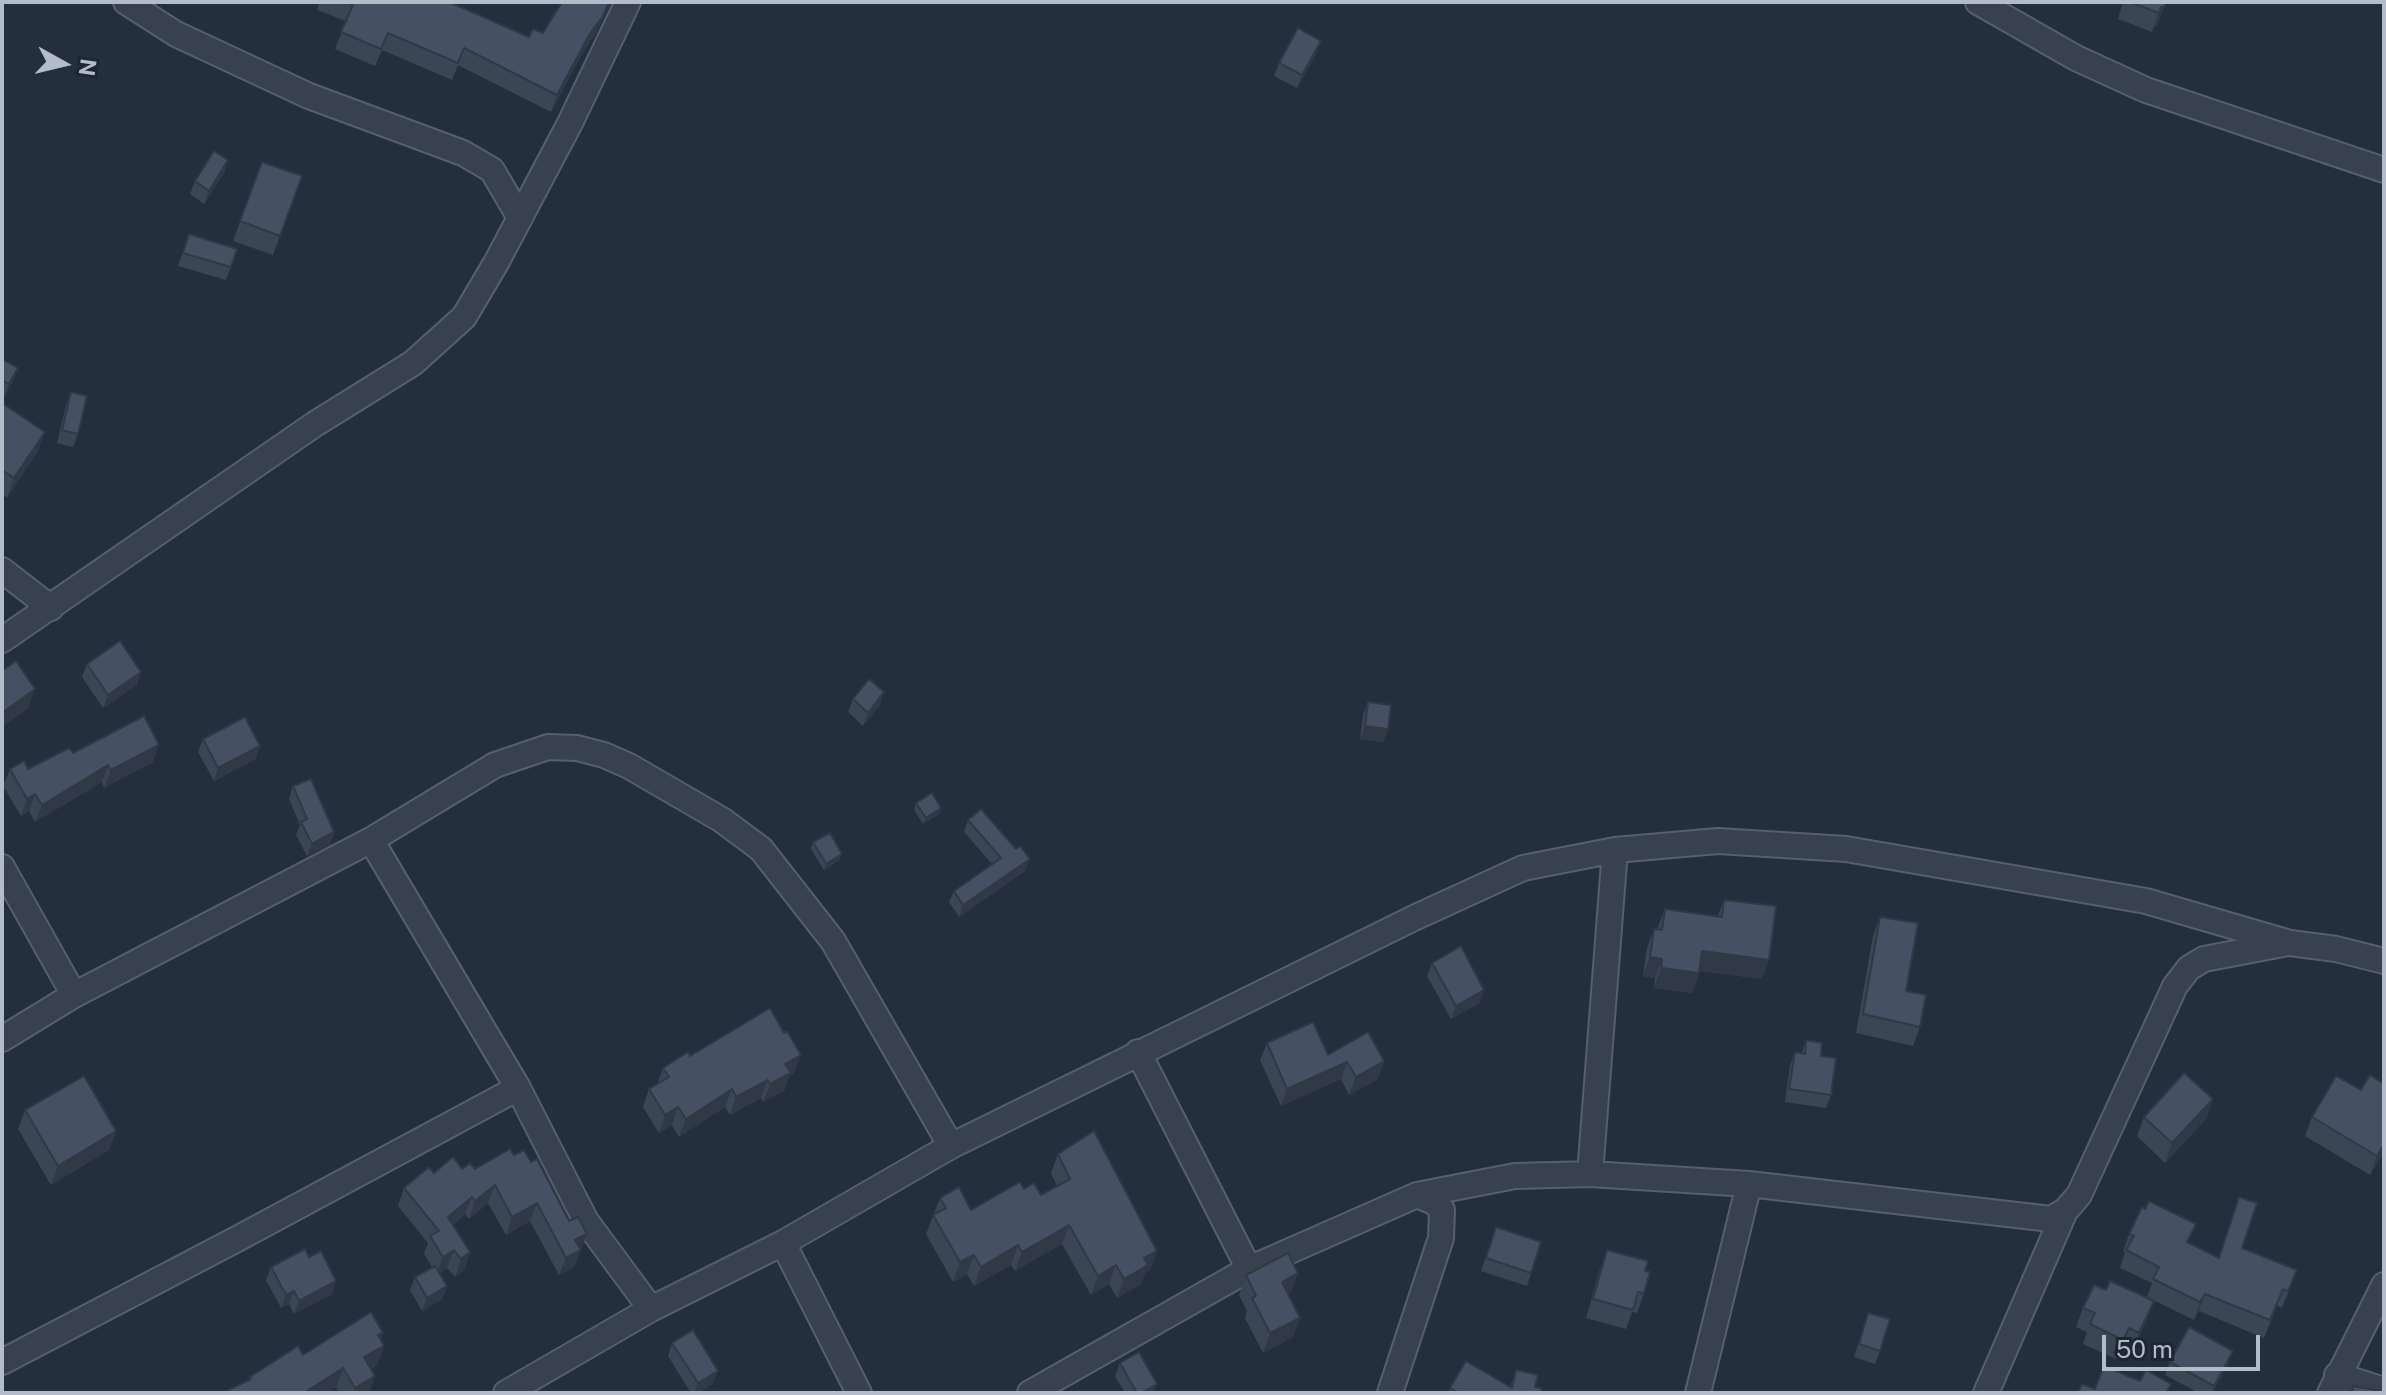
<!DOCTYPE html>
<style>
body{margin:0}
#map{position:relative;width:2386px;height:1395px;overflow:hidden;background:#242f3e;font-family:"Public Sans",sans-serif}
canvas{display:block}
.frame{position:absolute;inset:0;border:4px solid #b4bcc9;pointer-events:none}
.north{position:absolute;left:24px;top:24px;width:80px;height:80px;-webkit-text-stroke:6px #1d2633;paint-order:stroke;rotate:98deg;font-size:22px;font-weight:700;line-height:32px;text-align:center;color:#b4bcc9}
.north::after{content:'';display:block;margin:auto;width:28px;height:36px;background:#b4bcc9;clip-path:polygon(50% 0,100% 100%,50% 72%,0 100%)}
.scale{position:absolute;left:2102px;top:1335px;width:158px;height:36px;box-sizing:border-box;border:4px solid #b4bcc9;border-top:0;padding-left:10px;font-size:24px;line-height:28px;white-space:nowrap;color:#b4bcc9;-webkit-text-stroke:6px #1d2633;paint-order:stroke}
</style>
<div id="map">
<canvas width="2386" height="1395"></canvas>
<div class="frame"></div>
<div class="north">N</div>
<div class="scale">50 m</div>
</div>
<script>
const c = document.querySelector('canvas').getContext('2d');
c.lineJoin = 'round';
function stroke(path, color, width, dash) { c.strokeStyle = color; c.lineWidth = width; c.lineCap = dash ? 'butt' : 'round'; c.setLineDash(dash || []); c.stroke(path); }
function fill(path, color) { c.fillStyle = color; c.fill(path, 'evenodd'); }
const minor = new Path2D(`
 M126,2l50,32 133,62 154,57 29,17 28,48
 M1978,2l98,56 70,32 238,80
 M2,570l49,38
 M2,640l313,-216 98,-61 51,-46 32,-54 74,-140 58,-121
 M371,840l147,248 68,133 65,88
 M2,867l72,128
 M2,1039l72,-44 297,-155 124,-75 53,-18 29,1 27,7 25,11 93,54 39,29 72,92 118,205
 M1138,1052l111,217
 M1590,1174l25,-324
 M783,1243l76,150
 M2,1362l235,-123 281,-151
 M2337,1375l47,15
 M506,1393l145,-84 132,-66 168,-97 465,-229 107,-49 92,-18 103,-9 128,8 300,52 144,42 46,6 48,12
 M1030,1393l219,-124 168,-74 98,-19 75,-2 159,10 302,35 14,-8 14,-16 96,-209 14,-18 15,-9 79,-15
 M1390,1393l51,-155 1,-28 -8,-8 -17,-7
 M1698,1393l51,-209
 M1986,1393l79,-182
 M2330,1393l54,-108`);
stroke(minor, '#565f6c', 28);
stroke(minor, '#38414e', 24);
fill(new Path2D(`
 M317,2h132l80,35 14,-4 19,-31h49l-15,31 -13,19 -32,60 -93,-47 -6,15 -70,-30 -7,16 -40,-17 11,-28 -29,-11 2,-7z
 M2123,2h43l-9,24 -3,1 -2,5 -34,-13z
 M1321,41l-5,13 -19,34 -23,-12 5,-13z
 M228,160l-4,13 -20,31 -14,-10 5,-13z
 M262,162l40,14 -29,79 -40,-14z
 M189,234l48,15 -11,31 -48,-14z
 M2,359l16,9 -5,13 -9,16 -2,-1z
 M71,392l7,42 -5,13 -16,-4 9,-38z
 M2,403l36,48 -31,47 -5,-4z
 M87,664l50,21 -34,23 -21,-31z
 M853,699l27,6 -17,21 -15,-14z
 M1368,702l20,27 -5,13 -23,-3 3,-24z
 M203,739l53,20 -42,22 -16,-29z
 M73,753l80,9 -49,26 -2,-6 -67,40 -6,-11 -8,5 -18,-30 7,-17h18z
 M293,786l41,46 -4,13 -23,11 -11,-21 4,-10 -11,-26z
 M916,803l25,5 -2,6 -16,10 -9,-14z
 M968,820l48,29 14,10 -5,12 -66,46 -10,-15 5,-11 38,-27 -28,-32z
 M813,842l26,18 -15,10 -13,-21z
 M1724,900l38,79 -62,-8 -8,22 -38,-5 1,-10 -12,-2 4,-28 7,-19h3l8,-20 53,7z
 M1880,917l26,74 14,36 -7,19 -57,-13 17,-97z
 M1432,963l48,40 -29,16 -24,-43z
 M1368,1032l10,47 -29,16 -8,-16 -60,27 -21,-46 7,-17 61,12z
 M1806,1040l15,16 10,39 -5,13 -41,-6 5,-37 5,-13 7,1z
 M690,1056l104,17 -5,3 -5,15 -21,11 -2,-4 -31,17 -5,-8 -46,30 -7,-12 -13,8 -16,-26 6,-18 8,-4 6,-17z
 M2384,1084v68l-14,23 -65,-39 7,-19 49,-27z
 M2213,1099l-7,20 -41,44 -28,-27 7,-19z
 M25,1110l91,21 -7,19 -58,35 -33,-56z
 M1058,1154l99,97 -7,19 -5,3 -4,11 -24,14 -8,-14 -18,11 -29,-51 -47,27 -4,-6 -37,21 -7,-12 -14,8 -27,-48 14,-36 31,12 53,-21 17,6 16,-9 -6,-13z
 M514,1155l55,66 18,13 -13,33 -15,8 -29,-54 -24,14 -18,-32 -19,16 -4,-5 -12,11 17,27 -6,18 -9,7 -8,-9 -8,5 8,13 -5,13 -20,12 -12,-21 5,-13 17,-10 -8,-13 4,-11 -30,-37 6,-18 30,-15 28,-4h13z
 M2239,1197l3,51 55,22 -15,38 -5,-2 -13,32 -65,-27 -5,9 -47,-23 5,-14 -32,-15 5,-16 -2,-1 6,-17 16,-25 44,34 29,15z
 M1496,1227l45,15 -14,44 -46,-15z
 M1607,1250l38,21 -1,22 -7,20 -5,-1 -6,17 -40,-11 14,-49z
 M271,1267l61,27 -38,20 -5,-10 -8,4 -15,-28z
 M1246,1275l45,17 -3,2 12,24 -7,19 -30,16 -18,-35 2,-7 -8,-16z
 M2083,1308l64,12 -15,32 -10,-5 -6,12 -33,-15 4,-12 -11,-5z
 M1868,1313l12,38 -5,13 -21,-7z
 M383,1333l-2,6 3,7 -7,19 -6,4 4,7 -6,17h-30l-3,-5 -87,-8 1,-3 53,-22z
 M672,1343l41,41 -15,9h-7l-23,-37z
 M2233,1351l-5,13 -16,29h-13l-34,-18 5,-13z
 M1120,1363l37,21 -4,9h-28l-10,-17z
 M1516,1370l25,23h-93l2,-5 60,-1z`), '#3b4654');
fill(new Path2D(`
 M609,2h2l-15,31 -13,19 -32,60 6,-17 32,-60z
 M2161,7h3l-7,19 -3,1 -2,5z
 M1321,41l-5,13 -19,34 5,-13z
 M228,160l-4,13 -20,31 5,-13z
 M18,368l-5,13 -9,16 5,-13z
 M45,432l-7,19 -31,47 7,-20z
 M141,672l-4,13 -34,23 5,-13z
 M35,689l-7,20 -26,18v-14z
 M884,692l-4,13 -17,21 5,-13z
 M1365,726l23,3 -5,13 -23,-3z
 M159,745l-6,17 -49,26 7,-18z
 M260,746l-4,13 -42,22 4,-13z
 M108,765l-6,17 -67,40 7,-17z
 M35,794l-6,17 -8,5 6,-17z
 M941,808l-2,6 -16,10 3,-6z
 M334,832l-4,13 -23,11 5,-12z
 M842,854l-3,6 -15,10 2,-6z
 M1030,859l-5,12 -66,46 4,-12z
 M1702,951l67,9 -7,19 -67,-9z
 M1650,957l12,2 -7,19 -12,-2z
 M1661,968l38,5 -7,20 -38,-5z
 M1484,990l-4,13 -29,16 5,-13z
 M801,1055l-7,18 -5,3 -5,15 -21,11 7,-18 15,-20z
 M1384,1061l-6,18 -29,16 7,-18z
 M1347,1062l-6,17 -60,27 6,-17z
 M768,1080l-7,18 -31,17 6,-18z
 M732,1089l-7,18 -46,30 7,-18z
 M2213,1099l-7,20 -41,44 7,-20z
 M678,1107l-6,18 -13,8 6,-18z
 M116,1131l-7,19 -58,35 7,-19z
 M2384,1144v8l-14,23 7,-19z
 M495,1185l-7,18 -19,16 6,-18z
 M472,1197l-7,17 -24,20 7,-17z
 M537,1203l-7,18 -24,14 6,-18z
 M1069,1225l-7,19 -47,27 7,-19z
 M587,1234l-13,33 -15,8 7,-17 9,-18z
 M1018,1245l-7,20 -37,21 7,-19z
 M454,1250l-7,18 -11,6 7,-17z
 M1157,1251l-7,19 -5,3 -4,11 -24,14 7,-19 20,-21z
 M470,1252l-6,18 -9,7 6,-18z
 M974,1255l-7,19 -14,8 7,-20z
 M1116,1265l-7,19 -18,11 7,-19z
 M1298,1273l-7,19 -16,9 7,-19z
 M336,1281l-4,13 -38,20 5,-13z
 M447,1286l-5,13 -20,12 5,-13z
 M294,1291l-5,13 -8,4 5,-13z
 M2205,1294l-6,17 -5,9 6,-18z
 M2154,1301l-7,19 -15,32 7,-19z
 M1300,1318l-7,19 -30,16 7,-20z
 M383,1333l-6,17 7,-4 -7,19 -20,11 7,-19 14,-22z
 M2233,1351l-5,13 -17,29 3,-7z
 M343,1368l-7,20 -8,5h-24z
 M718,1371l-5,13 -15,9h-4l4,-10z
 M375,1376l-6,17h-16l2,-5z
 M1157,1384l-4,9h-12z`), '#303945');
const building = new Path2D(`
 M345,2h104l80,35 4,-8 10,4 19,-31h47l-6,14 -14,19 -32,60 -93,-47 -6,15 -70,-30 -7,16 -40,-17 12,-27z
 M2130,2h36l-2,5h-3l-2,6z
 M1298,28l23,13 -19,34 -23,-12z
 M214,151l14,9 -19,31 -14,-10z
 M262,162l40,14 -22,60 -40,-15z
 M189,234l48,15 -6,18 -48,-14z
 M2,359l16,9 -9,16 -7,-4z
 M71,392l16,4 -9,38 -16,-4z
 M2,403l43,29 -31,46 -12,-8z
 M120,641l21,31 -33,23 -21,-31z
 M16,661l19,28 -33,24v-42z
 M869,679l15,13 -16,21 -15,-14z
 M1368,702l23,3 -3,24 -23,-3z
 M144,716l15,29 -48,25 -3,-5 -66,40 -7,-11 -8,5 -17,-30 14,-8 4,8 41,-21 4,5z
 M245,717l15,29 -42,22 -15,-29z
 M311,779l23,53 -22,12 -11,-22 6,-3 -14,-33z
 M932,793l9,15 -15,10 -10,-15z
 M981,809l35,40 4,-3 10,13 -67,46 -9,-14 47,-33 -33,-38z
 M830,833l12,21 -16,10 -13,-22z
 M1724,900l52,6 -7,54 -67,-9 -3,22 -38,-5 1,-9 -12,-2 4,-28 8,1 3,-21 57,8z
 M1880,917l38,6 -12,68 20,4 -6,32 -57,-13z
 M1461,946l23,44 -28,16 -24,-43z
 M770,1008l14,25 3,-2 14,24 -16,9 6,9 -21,11 -2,-4 -32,17 -4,-8 -46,30 -8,-12 -13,8 -16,-26 20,-12 -6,-9 25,-16 2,4z
 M1313,1022l15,33 40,-23 16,29 -28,16 -9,-15 -60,27 -20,-46z
 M1806,1040l16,3 -1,13 15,2 -5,37 -42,-6 6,-37 10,2z
 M2184,1073l29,26 -41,44 -28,-26z
 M2370,1075l14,9v60l-7,12 -65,-39 24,-41 25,14z
 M84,1076l32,55 -58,35 -33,-56z
 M1094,1131l63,120 -13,7 4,7 -24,14 -8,-14 -18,11 -29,-51 -47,27 -4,-7 -37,22 -7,-12 -14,7 -27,-47 13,-7 -6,-10 19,-11 12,23 49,-28 4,7 10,-6 7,12 29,-16 -12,-25z
 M510,1149l4,6 10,-5 7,12 6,-3 32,62 9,-4 9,17 -12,6 6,10 -15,8 -29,-55 -25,14 -17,-32 -20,16 -3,-4 -24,20 22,35 -9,7 -7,-9 -11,7 -13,-21 9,-5 -35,-43 25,-21 5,6 19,-16 9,12 8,-6 5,6z
 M2239,1197l18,6 -15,45 55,22 -9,21 -5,-2 -13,31 -65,-26 -5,8 -47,-23 6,-12 -33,-17 8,-14 -5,-2 13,-27 3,2 4,-8 47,23 -9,18 32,16z
 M1496,1227l45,15 -10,31 -45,-15z
 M305,1249l4,8 12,-6 15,30 -37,20 -5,-10 -8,4 -15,-28z
 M1607,1250l41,11 -3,10 5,1 -6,21 -6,-1 -5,18 -40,-11z
 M1288,1253l10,20 -16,9 18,36 -30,15 -18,-35 4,-2 -10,-21z
 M435,1266l12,20 -20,12 -12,-21z
 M2110,1281l44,20 -15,32 -10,-5 -6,12 -33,-16 5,-11 -12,-5 11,-23 12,5z
 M371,1312l12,21 -5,2 6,11 -20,11 11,19 -20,12 -12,-20 -39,25h-82l29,-14 -1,-2 48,-31 5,9z
 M1868,1313l22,6 -10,32 -21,-7z
 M2189,1327l44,24 -19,35 -44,-24z
 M693,1330l25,41 -20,12 -26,-40z
 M1139,1352l18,32 -16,9h-4l-17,-30z
 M1466,1361l46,27 4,-18 22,5 -3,12 7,1 -1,5h-82l-9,-5z
 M2104,1366l36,15 6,-11 25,14 -5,9h-88l4,-9 13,5z
 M2353,1386l27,5 -1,2h-27z`);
fill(building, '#455162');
stroke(building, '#303945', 2);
</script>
